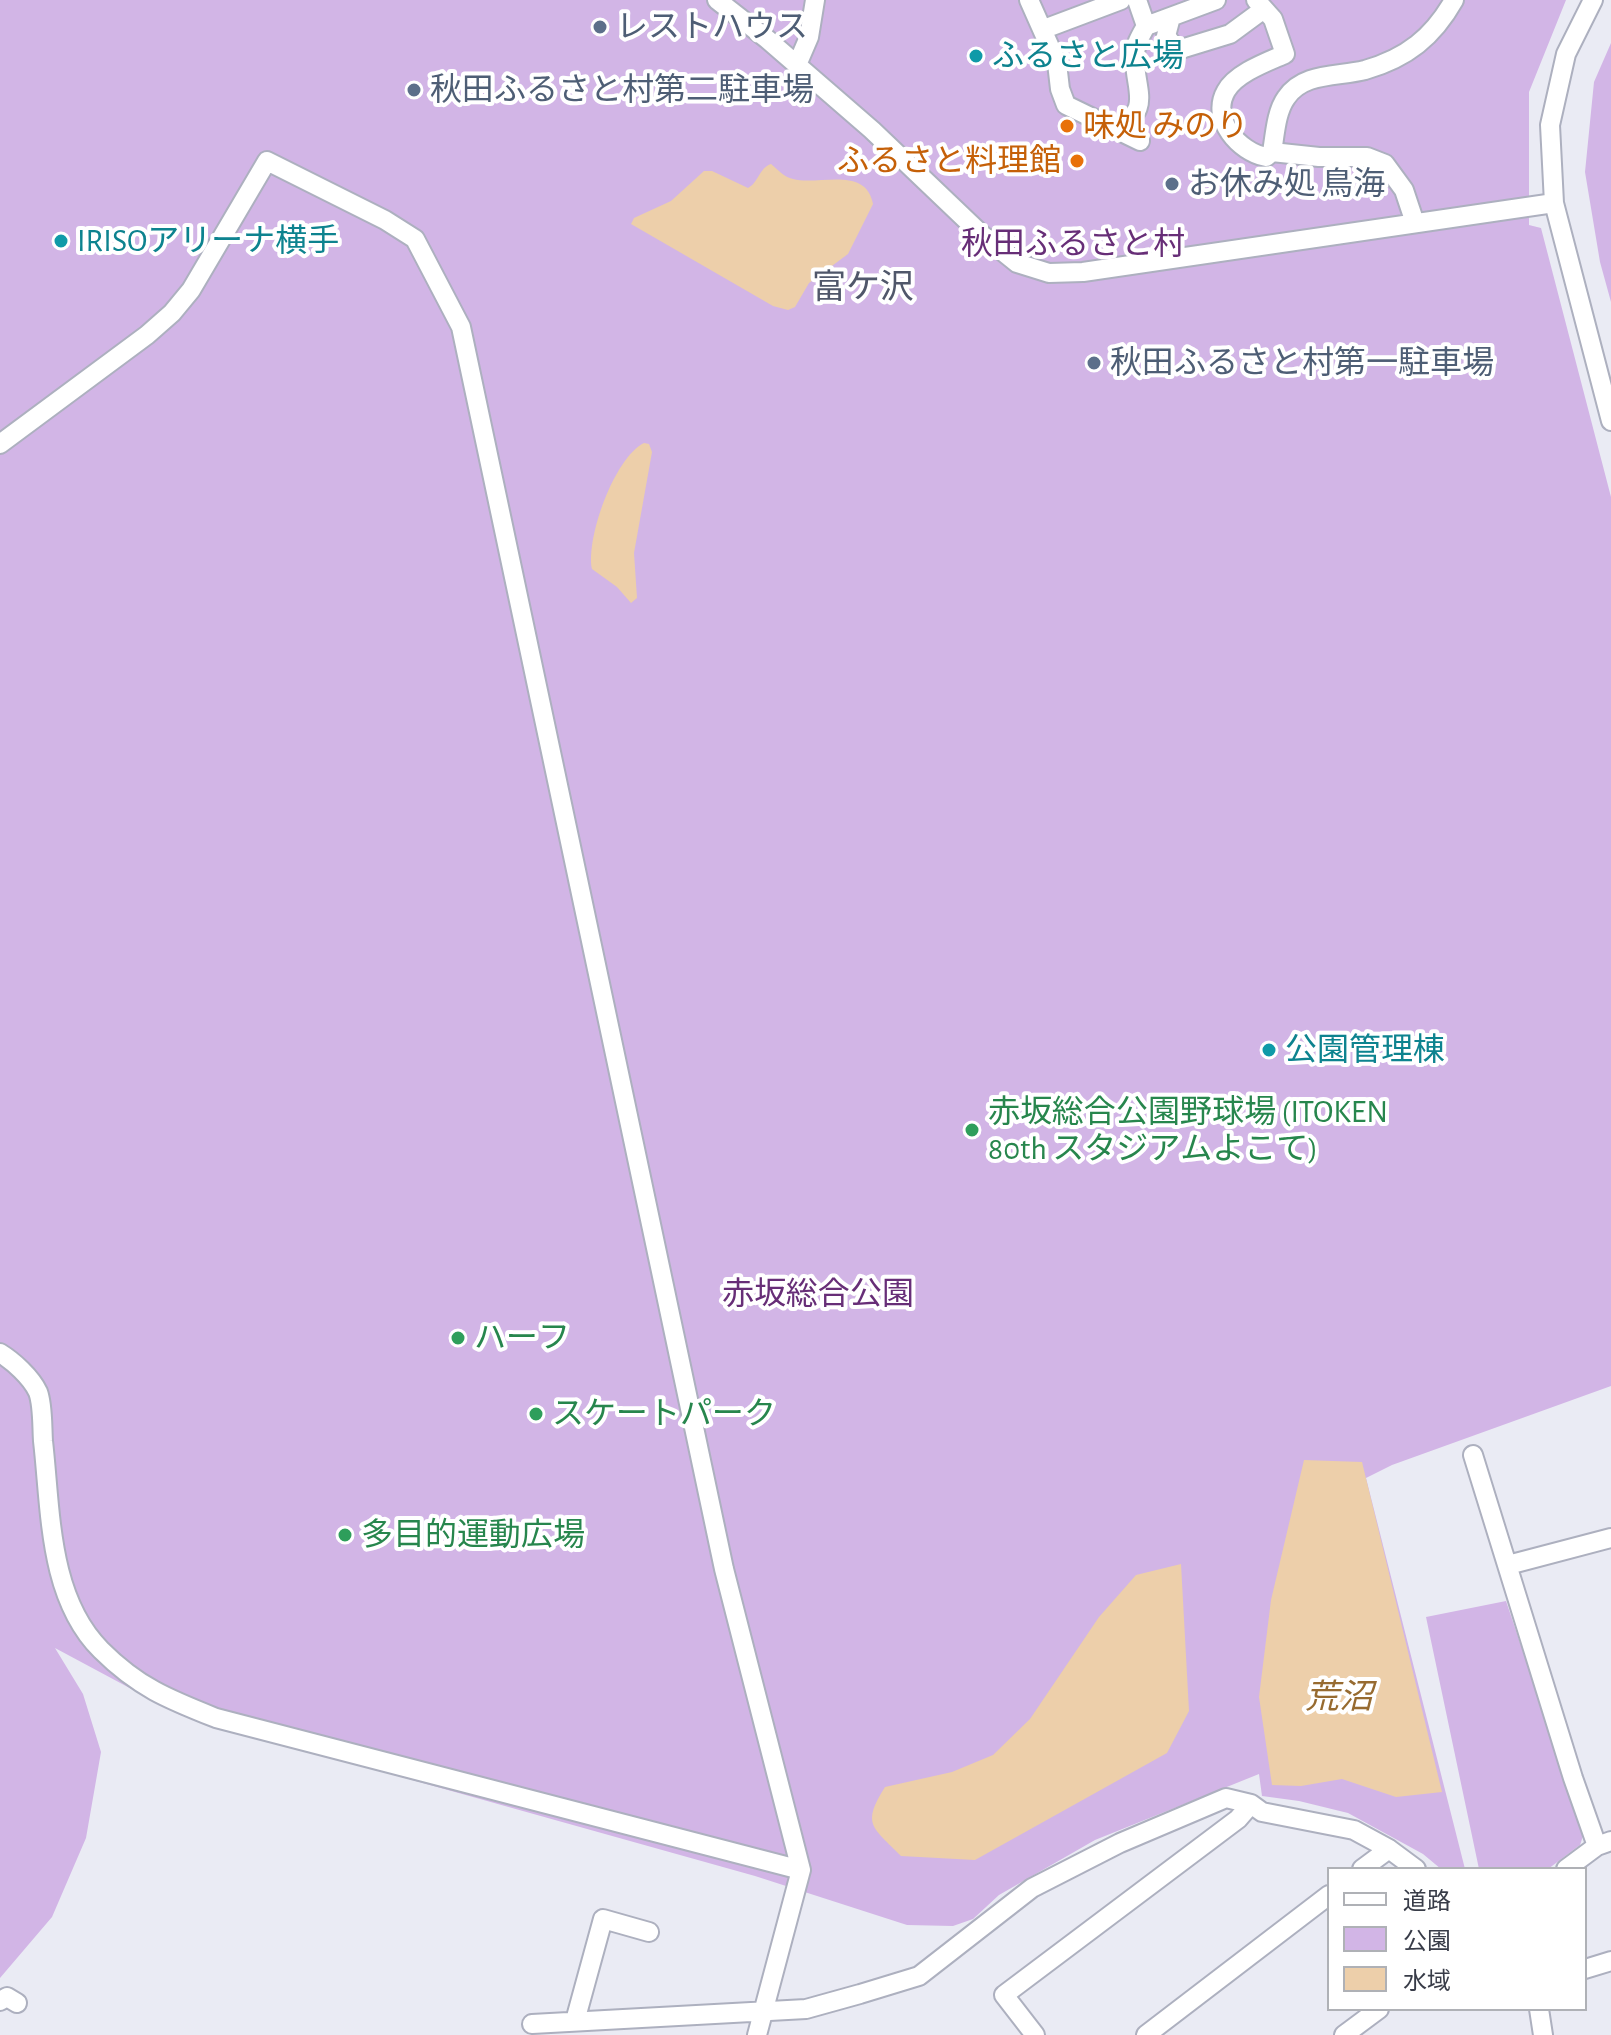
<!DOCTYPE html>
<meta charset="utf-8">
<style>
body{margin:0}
#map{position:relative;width:1611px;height:2035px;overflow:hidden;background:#eaebf4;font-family:"Alegreya Sans","Noto Sans JP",sans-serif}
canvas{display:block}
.legend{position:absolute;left:1327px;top:1867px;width:260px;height:144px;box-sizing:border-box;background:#fff;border:2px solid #afb1b6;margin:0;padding:10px 14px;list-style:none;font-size:24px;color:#383c48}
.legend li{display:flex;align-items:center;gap:16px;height:40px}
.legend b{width:40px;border:2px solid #afb1b6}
</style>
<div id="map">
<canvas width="1611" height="2035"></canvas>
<ul class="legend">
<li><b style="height:10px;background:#fff"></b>道路</li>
<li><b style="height:22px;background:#d2b5e6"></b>公園</li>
<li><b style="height:22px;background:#edcfaa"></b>水域</li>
</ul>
</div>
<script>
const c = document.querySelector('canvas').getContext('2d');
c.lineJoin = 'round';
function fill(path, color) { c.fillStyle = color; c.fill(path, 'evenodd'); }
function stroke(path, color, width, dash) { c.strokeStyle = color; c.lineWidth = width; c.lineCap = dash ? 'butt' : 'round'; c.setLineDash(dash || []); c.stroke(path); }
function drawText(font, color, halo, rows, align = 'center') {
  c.font = font + ' "Alegreya Sans","Noto Sans JP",sans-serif'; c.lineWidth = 8; c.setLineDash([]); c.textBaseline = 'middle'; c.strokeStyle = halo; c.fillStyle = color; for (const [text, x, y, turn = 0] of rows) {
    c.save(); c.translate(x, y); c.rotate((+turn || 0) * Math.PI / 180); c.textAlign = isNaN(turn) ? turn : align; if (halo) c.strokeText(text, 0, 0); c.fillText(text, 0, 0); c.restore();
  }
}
fill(new Path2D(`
 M0,0h1566l-37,92v133l12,3 70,269v889l-219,79 -26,13 99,391h-24l-18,-15 -75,-41 -49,-12 -37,-5 -3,-22 -164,66 -96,55 -26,24 -20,7 -46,-1 -152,-49 -575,-161 -125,-67 28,46 18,58 -15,86 -34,79 -52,61z
 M1611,43v259l-11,-40 -15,-90 9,-90z
 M1506,1601l78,232 -4,12 -32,24h-69l-53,-252z`), '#d2b5e6');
fill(new Path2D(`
 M771,164c7,6 13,13 22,15 25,7 73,-14 80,25l-25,50 -39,29 -14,24 -7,3 -15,-4 -142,-82 3,-6 37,-17 33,-30h8l36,17c11,-6 11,-20 23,-24z
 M644,443l5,1 3,8 -18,101 3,45 -6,5 -14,-16 -25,-18c-6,-31 22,-111 52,-126z
 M1304,1460l58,2 80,330 -46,5 -54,-18 -41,7 -29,-1 -13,-88 12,-97z
 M1181,1564l8,147 -22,42 -192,107 -74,-4c-28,-29 -40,-31 -16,-69l67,-15 41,-17 37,-36 69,-102 37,-42z`), '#edcfaa');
const minor = new Path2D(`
 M717,0l50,39 105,91 109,104 36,29 32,10 34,-1 471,-69
 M1029,0l28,63 3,26 6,16 74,36
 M1137,0l9,26
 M1256,0l17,19 12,35c-18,8 -49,19 -59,37 -16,28 13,61 40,66l6,-5 47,5h48l18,7 19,26 11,33
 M1593,0l-27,54 -16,71 4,78 57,218
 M1171,17l-5,19 6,8 9,5 49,-15 34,-25
 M1044,29l77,-29
 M797,65l12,-28 6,-37
 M1112,129c44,-17 21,-41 23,-74 0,-11 6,-20 11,-29l70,-26
 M1272,152c3,-17 4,-40 14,-54 17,-26 52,-21 79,-28 42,-12 68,-33 89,-70
 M0,444l147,-109 25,-22 19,-23 76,-129 118,59 30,19 46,88 263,1242 77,301 -44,165
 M0,1353c13,8 31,24 38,39 5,13 4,35 5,49 8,69 5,156 58,209 37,37 67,49 115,68l585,152
 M1473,1455l100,323 24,68
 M1508,1565l103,-27
 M1362,1869l27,-20
 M1566,1869l31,-23 14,-5
 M1585,1969l26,-8
 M0,2001l7,-4 10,6
 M1539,2009l4,26
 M575,2021l28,-102 46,13
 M532,2024l274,-15 54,-15 59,-18 113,-88 88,-45 106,-45 25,6 11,8 92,18 35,19 27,20
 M1035,2035l-31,-40 234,-176 13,-15
 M1146,2035l183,-140
 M1344,2035l35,-26`);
stroke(minor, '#adb0bf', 22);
stroke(minor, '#fff', 18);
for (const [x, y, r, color] of [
 [600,27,8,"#5c6f8a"],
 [976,56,8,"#0f9aa8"],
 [414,90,8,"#5c6f8a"],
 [1067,126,8,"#e8710a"],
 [1077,161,8,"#e8710a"],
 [1172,184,8,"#5c6f8a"],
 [61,241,8,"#0f9aa8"],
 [1094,363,8,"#5c6f8a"],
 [1269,1050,8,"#0f9aa8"],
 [972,1130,8,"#2e9e5b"],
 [458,1338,8,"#2e9e5b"],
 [536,1414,8,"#2e9e5b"],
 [345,1535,8,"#2e9e5b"]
]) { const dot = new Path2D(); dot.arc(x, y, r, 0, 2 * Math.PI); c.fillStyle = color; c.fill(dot); stroke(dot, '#fff', 3); }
drawText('32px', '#4e5e75', '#fff', [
 ["レストハウス",616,27],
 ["秋田ふるさと村第二駐車場",430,90],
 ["お休み処 鳥海",1188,184],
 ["秋田ふるさと村第一駐車場",1110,363]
], 'left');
drawText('32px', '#0d838f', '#fff', [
 ["ふるさと広場",992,56],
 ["IRISOアリーナ横手",77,241],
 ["公園管理棟",1285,1050]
], 'left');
drawText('32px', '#c56008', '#fff', [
 ["味処 みのり",1083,126],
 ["ふるさと料理館",1061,161,"right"]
], 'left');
drawText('32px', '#672e77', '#fff', [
 ["秋田ふるさと村",1073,244],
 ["赤坂総合公園",818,1294]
]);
drawText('32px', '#27864d', '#fff', [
 ["赤坂総合公園野球場 (ITOKEN",988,1112],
 ["80th スタジアムよこて)",988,1149],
 ["ハーフ",474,1338],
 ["スケートパーク",552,1414],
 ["多目的運動広場",361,1535]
], 'left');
drawText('34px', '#50576a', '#fff', [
 ["富ケ沢",863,288]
]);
drawText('italic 34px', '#976b30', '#fff', [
 ["荒沼",1339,1698]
]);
</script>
